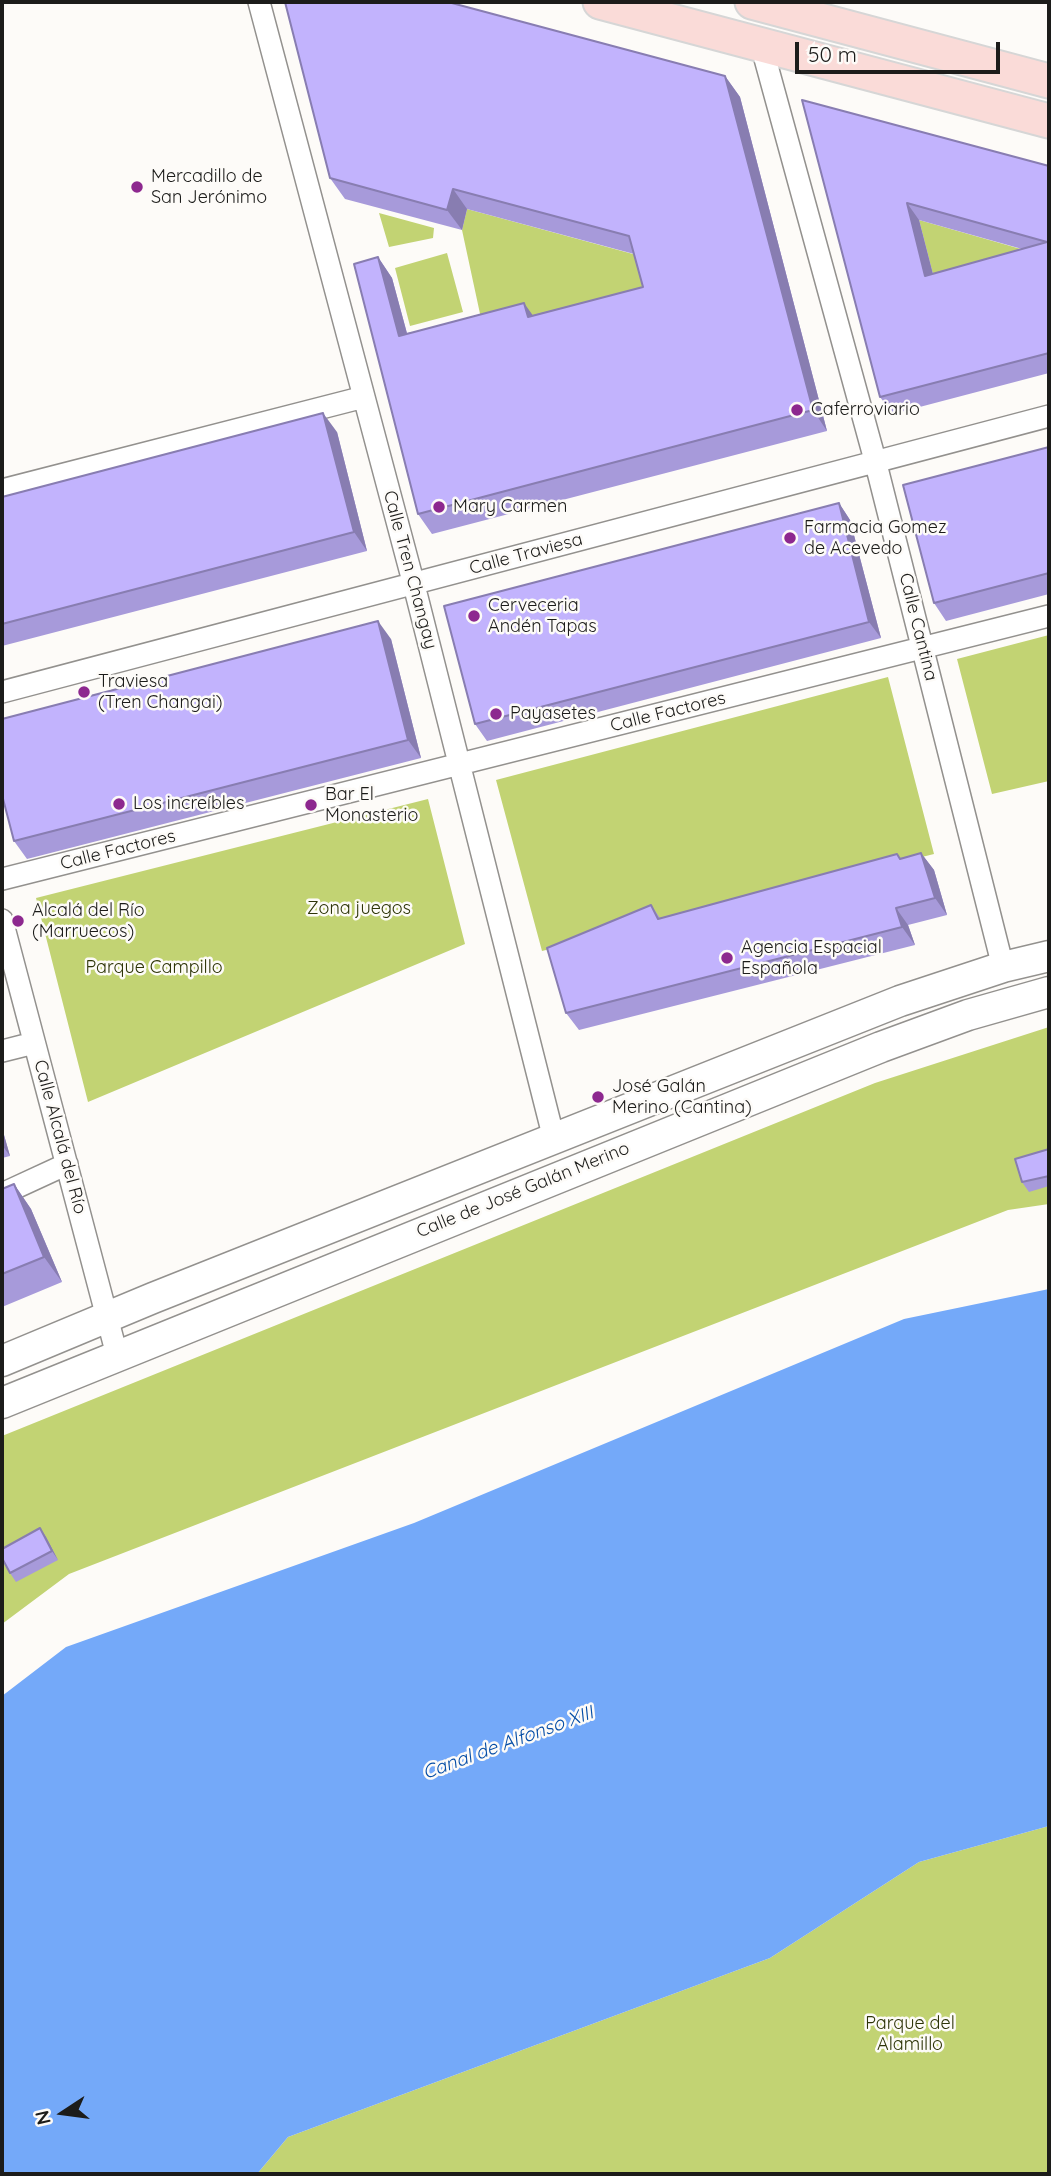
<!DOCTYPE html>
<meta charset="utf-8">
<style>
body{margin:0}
#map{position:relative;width:1051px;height:2176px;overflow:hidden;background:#fdfbf8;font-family:Quicksand,sans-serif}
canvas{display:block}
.frame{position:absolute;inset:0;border:4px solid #1c1c1a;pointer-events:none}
.north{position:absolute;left:28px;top:2078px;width:70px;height:70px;-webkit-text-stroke:5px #fdfbf8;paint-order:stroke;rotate:257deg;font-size:19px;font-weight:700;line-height:28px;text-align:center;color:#1c1c1a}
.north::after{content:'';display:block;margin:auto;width:24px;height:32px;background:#1c1c1a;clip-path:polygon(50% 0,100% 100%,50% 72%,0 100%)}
.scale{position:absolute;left:795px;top:42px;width:205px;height:32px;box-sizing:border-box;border:4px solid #1c1c1a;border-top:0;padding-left:9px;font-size:21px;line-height:24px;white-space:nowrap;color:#1c1c1a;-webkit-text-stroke:5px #fdfbf8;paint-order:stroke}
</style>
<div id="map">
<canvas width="1051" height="2176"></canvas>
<div class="frame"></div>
<div class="north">N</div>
<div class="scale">50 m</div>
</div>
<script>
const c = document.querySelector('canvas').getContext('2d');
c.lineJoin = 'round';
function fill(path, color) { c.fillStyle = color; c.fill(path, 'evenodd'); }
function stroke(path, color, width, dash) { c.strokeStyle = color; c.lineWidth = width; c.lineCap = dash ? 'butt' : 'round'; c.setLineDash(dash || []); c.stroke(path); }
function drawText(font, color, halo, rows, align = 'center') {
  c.font = font + ' Quicksand,sans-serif'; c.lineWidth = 5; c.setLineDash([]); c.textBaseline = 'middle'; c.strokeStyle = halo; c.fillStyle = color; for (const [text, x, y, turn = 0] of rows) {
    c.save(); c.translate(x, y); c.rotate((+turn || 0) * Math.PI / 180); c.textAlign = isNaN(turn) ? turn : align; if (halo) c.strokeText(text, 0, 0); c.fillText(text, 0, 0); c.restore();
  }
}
fill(new Path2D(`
 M467,209l177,48 13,50 -172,30 -23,-107z
 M379,213l55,15 -1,10 -44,9z
 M919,220l130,37 -111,37z
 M447,253l16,59 -53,14 -15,-58z
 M1049,635v146l-57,13 -35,-135z
 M888,677l46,177 -392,97 -46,-171z
 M428,799l37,145 -377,158 -52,-204z
 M1049,1027v177l-41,6 -939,364 -67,50v-188l873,-353z
 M1049,1826v348h-792l31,-37 482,-179 149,-96z`), '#c2d373');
fill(new Path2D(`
 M1049,1289v537l-130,36 -149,96 -482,179 -31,37h-255v-478l64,-49 348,-124 490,-204z`), '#74a9f9');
const street = new Path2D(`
 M259,2l155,583 140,554
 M761,44l114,416 128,507
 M2,490l362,-93
 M2,692l1047,-276
 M2,879l1047,-263
 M2,920l115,435
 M2,1051l32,-8
 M2,1194l65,-30`);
const secondary = new Path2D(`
 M2,1361l151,-63 747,-297 103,-34 46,-11
 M2,1403l879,-356 87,-32 81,-23`);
const primary = new Path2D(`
 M600,2l449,119
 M752,2l297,79`);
stroke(street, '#93918e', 24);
stroke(secondary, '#93918e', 33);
stroke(primary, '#d6d6d6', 37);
stroke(street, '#fff', 21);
stroke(secondary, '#fff', 30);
stroke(primary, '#fadbd8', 33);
fill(new Path2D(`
 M725,76l15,21 87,334 -395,103 -14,-20 -40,-257 14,21 15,55 126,-18 110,-28 -9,-33 -167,-45 -5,21 -117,-31 -15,-21z
 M802,100l247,66v207l-156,41 -13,-17zM919,220l103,29 -89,25z
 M337,432l30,119 -365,95v-149z
 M1049,447v147l-103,27 -12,-18z
 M839,503l11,17 31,118 -394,103 -12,-17z
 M391,639l30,119 -394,101 -13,-18z
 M921,853l13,17 13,45 -39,10 7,20 -336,85 -13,-17 85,-108 9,13 237,-64 3,4z
 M2,1128l8,28 -8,2z
 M1049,1149v37l-20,6 -7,-10z
 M14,1184l17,25 31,73 -60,25v-118z
 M40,1528l6,9 12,23 -42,22 -6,-9z`), '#a79ada');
fill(new Path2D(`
 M725,76l15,21 87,334 -14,-21z
 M453,189l14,20 -5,21 -15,-20z
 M907,203l12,17 19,74 -13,-18z
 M378,257l14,21 21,78 -14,-20z
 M524,303l15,21 -11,-7z
 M323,413l14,19 30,119 -13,-19z
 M839,503l11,17 31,118 -12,-16z
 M378,621l13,18 30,119 -13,-18z
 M921,853l13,17 13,45 -12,-17z
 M896,908l12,17 7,20 -13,-18z
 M2,1128l8,28 -8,-11z
 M14,1184l17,25 31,73 -18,-25z
 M40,1528l6,9 12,23 -6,-9z`), '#887db1');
const building = new Path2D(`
 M285,2h163l277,74 88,334 -395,104 -64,-250 24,-7 21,79 125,-33 4,14 115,-30 -14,-51 -176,-47 -6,21 -117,-32z
 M802,100l247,66v187l-169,44zM907,203l140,39 -122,34z
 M323,413l31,119 -352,92v-127z
 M1049,447v126l-115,30 -31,-118z
 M839,503l30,119 -394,102 -31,-118z
 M378,621l30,119 -394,101 -12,-46v-76z
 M921,853l14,45 -39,10 6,19 -336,86 -19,-65 104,-43 7,14 239,-65 3,5z
 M1049,1149v27l-27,6 -7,-23z
 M14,1184l30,73 -42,17v-85z
 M40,1528l12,23 -42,22 -8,-15v-9z`);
fill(building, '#c2b3fd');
stroke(building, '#887db1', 2);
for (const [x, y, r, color] of [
 [137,187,7,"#8d288f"],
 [797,410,7,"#8d288f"],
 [439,507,7,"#8d288f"],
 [790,538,7,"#8d288f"],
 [474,616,7,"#8d288f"],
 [84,692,7,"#8d288f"],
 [496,714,7,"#8d288f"],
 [119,804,7,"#8d288f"],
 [311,805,7,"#8d288f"],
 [18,921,7,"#8d288f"],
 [727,958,7,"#8d288f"],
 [598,1097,7,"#8d288f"]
]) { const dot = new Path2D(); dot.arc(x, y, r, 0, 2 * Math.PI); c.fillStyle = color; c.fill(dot); stroke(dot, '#fdfbf8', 2.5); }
drawText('18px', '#1c1c1a', '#fdfbf8', [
 ["Mercadillo de",151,177],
 ["San Jerónimo",151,198],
 ["Caferroviario",811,410],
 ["Mary Carmen",453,507],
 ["Farmacia Gomez",804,528],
 ["de Acevedo",804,549],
 ["Cerveceria",488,606],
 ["Andén Tapas",488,627],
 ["Traviesa",98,682],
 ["(Tren Changai)",98,703],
 ["Payasetes",510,714],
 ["Bar El",325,795],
 ["Monasterio",325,816],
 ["Los increíbles",133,804],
 ["Alcalá del Río",32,911],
 ["(Marruecos)",32,932],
 ["Agencia Espacial",741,948],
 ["Española",741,969],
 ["José Galán",612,1087],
 ["Merino (Cantina)",612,1108]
], 'left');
drawText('18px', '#1c1c1a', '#fdfbf8', [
 ["Calle Traviesa",526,554,-15],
 ["Calle Tren Changay",410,570,75],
 ["Calle Cantina",918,627,76],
 ["Calle Factores",668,712,-14],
 ["Calle Factores",118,850,-14],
 ["Calle Alcalá del Río",60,1137,75],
 ["Calle de José Galán Merino",523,1190,-22]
]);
drawText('18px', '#2d3407', '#fdfbf8', [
 ["Zona juegos",359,909],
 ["Parque Campillo",154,968],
 ["Parque del",910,2024],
 ["Alamillo",910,2045]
]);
drawText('italic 19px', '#034ca6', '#fdfbf8', [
 ["Canal de Alfonso XIII",508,1743,-20]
]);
</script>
